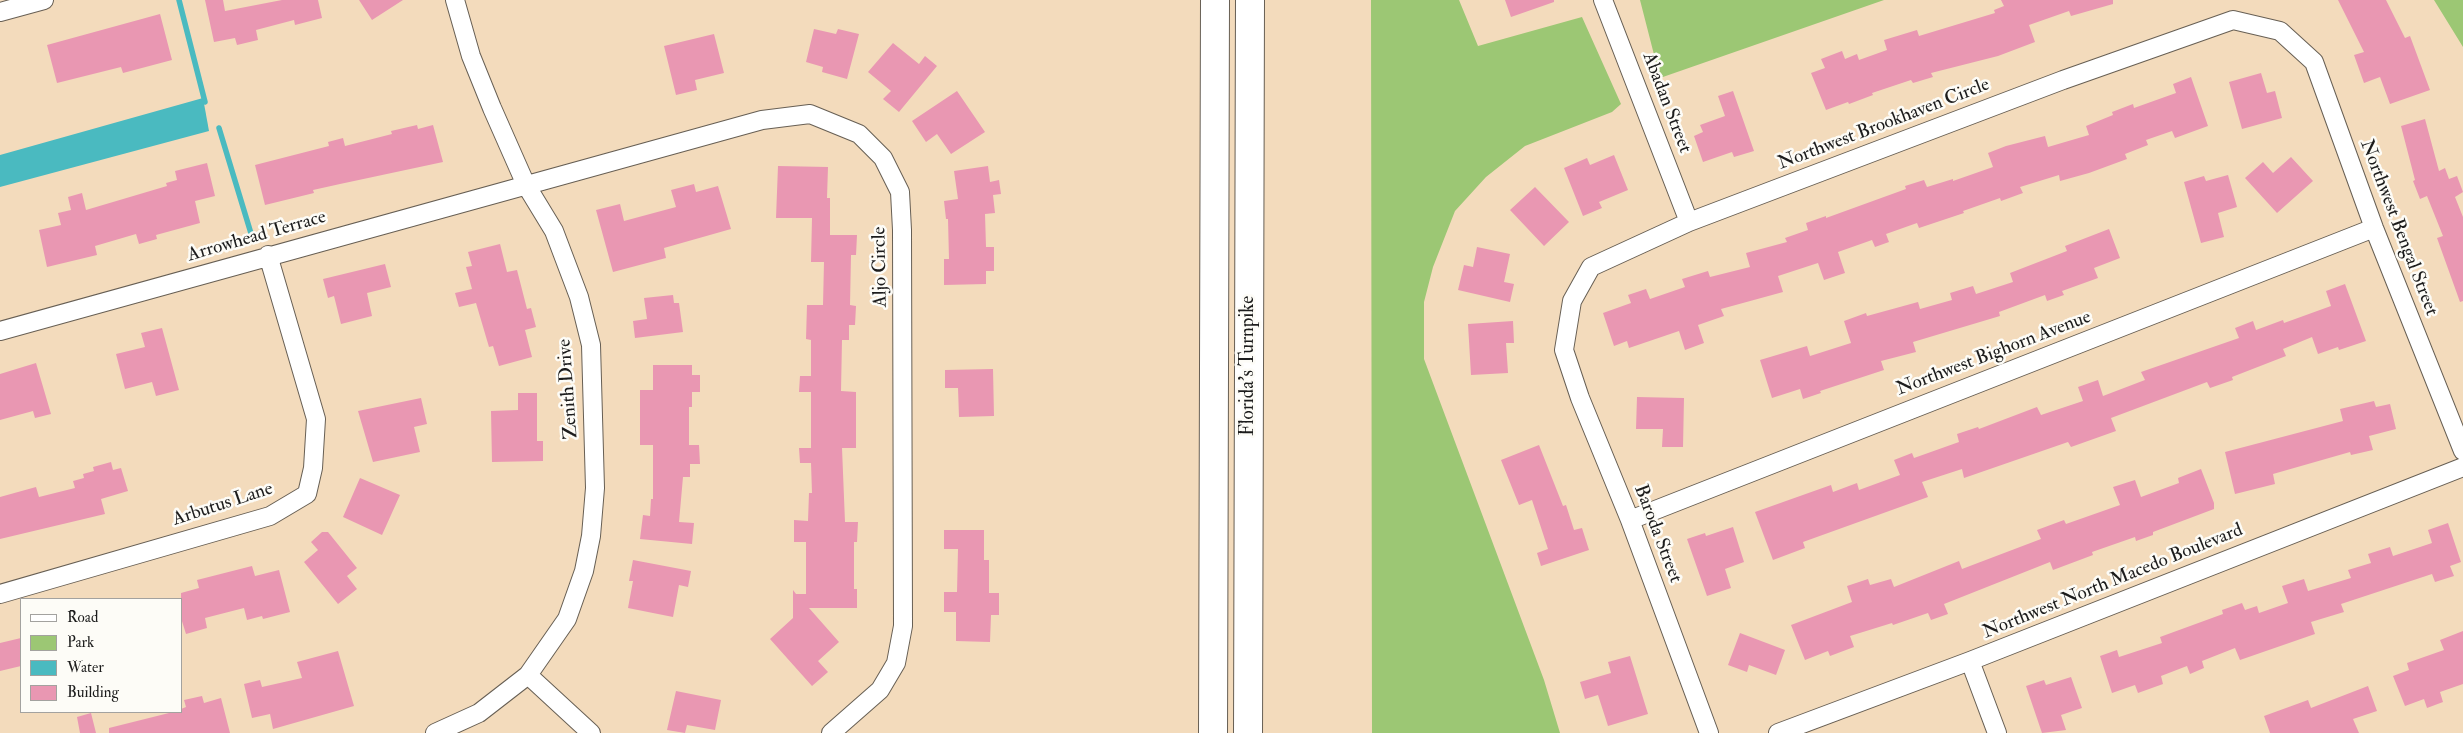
<!DOCTYPE html>
<style>
body{margin:0}
#map{position:relative;width:2463px;height:733px;overflow:hidden;background:#f3dbbc;font-family:"IM FELL Double Pica",serif}
canvas{display:block}
.legend{position:absolute;left:20px;top:598px;width:162px;height:115px;box-sizing:border-box;background:#fdfcf7;border:1px solid #a3a29f;margin:0;padding:6px 9px;list-style:none;font-size:15px;color:#1c1c1c}
.legend li{display:flex;align-items:center;gap:10px;height:25px}
.legend b{width:25px;border:1px solid #a3a29f}
</style>
<div id="map">
<canvas width="2463" height="733"></canvas>
<ul class="legend">
<li><b style="height:6px;background:#fff"></b>Road</li>
<li><b style="height:14px;background:#9cc774"></b>Park</li>
<li><b style="height:14px;background:#4abac0"></b>Water</li>
<li><b style="height:14px;background:#e997b2"></b>Building</li>
</ul>
</div>
<script>
const c = document.querySelector('canvas').getContext('2d');
c.lineJoin = 'round';
function fill(path, color) { c.fillStyle = color; c.fill(path, 'evenodd'); }
function stroke(path, color, width, dash) { c.strokeStyle = color; c.lineWidth = width; c.lineCap = dash ? 'butt' : 'round'; c.setLineDash(dash || []); c.stroke(path); }
function drawText(font, color, halo, rows, align = 'center') {
  c.font = font + ' "IM FELL Double Pica",serif'; c.lineWidth = 5; c.setLineDash([]); c.textBaseline = 'middle'; c.strokeStyle = halo; c.fillStyle = color; for (const [text, x, y, turn = 0] of rows) {
    c.save(); c.translate(x, y); c.rotate((+turn || 0) * Math.PI / 180); c.textAlign = isNaN(turn) ? turn : align; if (halo) c.strokeText(text, 0, 0); c.fillText(text, 0, 0); c.restore();
  }
}
fill(new Path2D(`
 M1371,0h88l19,46 104,-29 39,87 -9,8 -87,34 -39,31 -31,34 -22,56 -9,35v57l120,321 16,53h-188z
 M1640,0h244l-224,78z
 M2434,0h29v47z`), '#9cc774');
fill(new Path2D(`
 M203,98l6,33 -209,56v-32z`), '#4abac0');
stroke(new Path2D(`
 M179,0l26,102
 M219,128l34,112`), '#4abac0', 5.5);
fill(new Path2D(`
 M205,0h18l2,11 57,-11h36l4,18 -27,7 -1,-5 -38,10 2,10 -21,5 -2,-7 -21,4z
 M359,0h44l-31,20z
 M1505,0h49v2l-43,15z
 M2001,0h112v4l-42,12 -2,-5 -40,14 6,17 -37,14 -67,17 2,4 -20,6 -2,-3 -39,13 1,2 -24,9 -1,-2 -22,8 -15,-37 14,-5 -4,-9 21,-8 3,8 12,-5 2,6 28,-10 -3,-10 33,-10 2,6 76,-23 -1,-3 10,-4z
 M2338,0h48l19,38 5,-2 20,54 -40,14 -10,-27 -16,6 -10,-28 10,-3z
 M160,14l12,46 -49,13 -2,-6 -64,16 -10,-38z
 M814,29l22,5 2,-5 21,5 -12,45 -25,-7 1,-5 -17,-5z
 M714,34l10,39 -29,7 2,10 -21,5 -12,-49z
 M893,43l26,21 6,-8 12,10 -38,46 -16,-13 8,-8 -23,-19z
 M2261,73l6,20 8,-2 7,27 -40,11 -13,-47z
 M2191,77l17,49 -33,12 -3,-7 -26,9 2,5 -23,9 2,5 -38,14 -29,8 -1,-6 -39,12 3,6 -22,8 -1,-3 -37,13 1,2 -45,15 -2,-5 -31,11 3,8 -14,5 -3,-7 -34,12 7,21 -21,7 -6,-17 -40,13 5,16 -62,17 3,7 -26,9 6,18 -19,7 -6,-19 -50,17 -2,-7 -13,5 -11,-33 28,-10 -3,-8 18,-6 4,10 35,-12 -3,-8 26,-8 2,6 40,-10 -4,-14 41,-11 -2,-4 23,-8 -2,-7 20,-7v2l80,-29 -1,-3 19,-6 3,7 26,-8v2l40,-14 -5,-14 18,-7 39,-10 3,11 41,-12 -3,-9 27,-11 -1,-3 21,-8 1,4 42,-15 -3,-9z
 M957,91l28,41 -34,22 -14,-20 -11,8 -14,-21z
 M1733,91l21,60 -20,6 -2,-5 -29,10 -9,-26 9,-4 -3,-7 25,-9 -7,-20z
 M2425,119l14,52 6,-3 4,11 8,-3 6,16 -8,5 8,20v84l-3,1 -23,-64 6,-2 -16,-40 -7,3 -7,-18 2,-1 -14,-54z
 M417,125l1,4 15,-4 10,37 -103,22 -27,6 1,3 -49,12 -10,-40 74,-19 -1,-4 15,-4 2,8 47,-12 -1,-3z
 M1614,155l14,35 -29,12 3,6 -19,8 -19,-48 23,-10 3,7z
 M2291,157l22,24 -36,32 -32,-35 18,-16 10,11z
 M207,163l8,33 -20,5 5,22 -44,12 1,4 -18,5 -3,-10 -41,12 2,9 -50,12 -8,-37 22,-5 -3,-12 13,-3 -3,-13 14,-4 4,17 81,-24 -1,-3 11,-3 -2,-9z
 M778,166l50,1 -1,31h3v37h27l-1,20h-5l-1,50 6,1 -1,19h-6v15h-7l-1,51 15,1v56h-14l3,74h13l-1,20h-3v47h3v19h-48l30,34 -21,19 10,11 -16,14 -42,-47 23,-21v-28l3,4h10v-52h-12v-22l14,1 1,-28h3l-1,-30h-11l-1,-15h12v-56h-12l1,-16h11v-36l-5,-1 1,-34h16l1,-43h-13l1,-44h-36z
 M988,166l2,16 9,-2 2,14 -8,1 2,18 -10,1 1,33h8v24h-8v13l-42,1v-26h5l-1,-40h-2l-2,-18 14,-2 -4,-28z
 M2228,175l9,32 -19,6 6,24 -23,6 -17,-61 20,-6 2,5z
 M694,184l2,8 22,-6 13,43 -67,19 2,10 -53,14 -17,-62 24,-6 4,17 52,-14 -5,-17z
 M1535,187l34,35 -25,24 -34,-36z
 M2109,229l11,29 -26,10 4,10 -36,13 2,4 -17,6 -2,-6 -46,17 1,4 -87,26 3,10 -35,9 3,9 -64,21 1,2 -18,6 -3,-10 -28,9 -12,-38 47,-14 3,10 41,-13 -7,-22 22,-8 1,3 51,-14 2,7 32,-9 -2,-7 23,-7 3,8 37,-12 -3,-9 57,-22 -2,-5z
 M500,244l7,28 10,-2 10,39 4,-1 5,19 -11,3 7,27 -33,9 -6,-20 -4,1 -13,-44 -17,4 -4,-14 17,-4 -6,-22 6,-1 -4,-14z
 M1477,247l33,7 -6,28 10,2 -4,18 -52,-12 6,-25 9,2z
 M385,264l6,23 -24,6 5,23 -31,8 -7,-28 -6,2 -5,-19z
 M2345,284l21,57 -27,9 -1,-3 -20,7 -6,-17 -29,12 3,7 -54,21 1,3 -23,8 -3,-6 -96,36 5,13 -45,16 -3,-5 -104,36 -2,-9 -40,13 6,15 -125,45 2,6 -32,12 -18,-48 76,-27 2,7 24,-9 2,7 41,-15 -6,-15 18,-7 2,5 45,-16 -2,-8 21,-7 1,2 58,-22 4,8 42,-14 -5,-14 20,-7 5,16 42,-16 -4,-8 98,-34 -4,-10 18,-7 3,9 27,-10 1,3 47,-17 -5,-15z
 M673,295l1,8h5l4,29 -48,6 -2,-17 14,-2 -3,-21z
 M1513,321l1,22h-8l2,30 -37,2 -3,-51z
 M162,328l17,62 -23,6 -4,-14 -27,7 -9,-35 29,-7 -4,-14z
 M36,363l15,51 -16,4 -2,-7 -33,9v-46z
 M653,365h39v10h8v17h-8v15h-3v38h10l1,19h-10v13h-7l-4,45 15,1 -2,21 -52,-5 3,-24 7,1 1,-17h2v-54h-13v-55h13z
 M993,369l1,47 -35,1 -1,-29h-13v-18z
 M518,393h19v48h6v20l-51,1 -1,-51 27,-1z
 M1637,397l47,1 -1,49h-21l1,-18h-27z
 M421,398l6,26 -13,3 6,25 -47,10 -15,-51z
 M2374,401l2,6 14,-3 6,25 -27,7 4,14 -22,5 -1,-3 -77,22 2,10 -40,10 -10,-42 118,-31 -3,-12z
 M1539,445l24,61 3,-1 8,25 8,-2 7,22 -48,16 -4,-13 11,-4 -16,-49 -13,5 -18,-45z
 M111,462l2,8 8,-2 7,23 -27,8 4,15 -105,25v-42l36,-10 3,10 36,-9 -2,-7 11,-3 -1,-4 11,-3 -1,-4z
 M2201,469l13,34v6l-61,23v3l-17,6 -1,-4 -43,15 1,3 -40,15 -3,-8 -106,42 4,10 -17,6 -3,-7 -35,12 -1,-2 -42,13 4,11 -24,9 -2,-5 -23,9 -14,-35 61,-23 -5,-16 21,-7 2,6 21,-6 3,8 65,-26 3,8 79,-30 -4,-9 27,-10 2,4 54,-19 -7,-18 22,-7 6,17 38,-14 -1,-5z
 M360,478l40,17 -18,40 -39,-18z
 M2448,523l13,39 -11,4 4,10 -19,6 -3,-8 -91,30 3,8 -33,10 4,12 -75,26 -5,-12 -33,13 2,7 -14,6 -3,-8 -26,10 2,8 -25,9 -3,-8 -23,8 -12,-37 17,-6 2,7 43,-14 -2,-6 63,-23 -1,-4 20,-7 3,7 12,-4 2,7 29,-10 -6,-17 22,-7 4,12 43,-13 -3,-8 23,-7 -3,-9 22,-7 3,9 39,-13 -4,-13z
 M1733,527l11,35 -19,7 6,19 -24,8 -20,-57 18,-6 1,3z
 M944,530h40v30h5v33h10v22h-8l-1,27 -34,-1v-29h-12v-20h13l1,-43h-14z
 M322,532h6l29,36 -10,8 10,13 -19,15 -34,-42 14,-12 -7,-8z
 M633,560l58,11 -3,16 -9,-2 -6,32 -45,-9 5,-27h-4z
 M252,566l3,10 24,-6 11,42 -27,7 -1,-3 -15,4 -3,-12 -39,10 2,10 -21,6 -5,-16v-25l18,-5 -2,-8z
 M2463,631v53l-23,8 3,10 -16,6 -3,-9 -19,7 -12,-30 16,-6 -2,-7 37,-13 -4,-10z
 M1740,633l45,17 -9,25 -27,-10 -2,7 -19,-7z
 M21,638v28l-21,5v-28z
 M338,651l16,55 -81,23 -3,-15 -18,4 -8,-34 16,-4 2,7 40,-9 -5,-16z
 M1630,656l18,58 -40,12 -10,-31 -13,4 -5,-17 31,-9 -3,-11z
 M2071,677l11,31 -21,7 5,15 -24,3 -16,-47 18,-6 2,5z
 M2368,686l9,25 -24,8 6,14h-89l-6,-17 44,-16 3,8z
 M676,691l45,9 -6,30 -28,-5 -2,8 -18,-3z
 M202,696l2,7 17,-5 9,35h-121v-5l64,-16h8v-3l5,-2 -2,-7z
 M91,713l5,20h-16l-3,-16z`), '#e997b2');
const street = new Path2D(`
 M1603,0l86,222
 M0,12l44,-12
 M0,331l762,-211 48,-6 49,20 24,24 17,34 2,38 1,396 -7,37 -16,27 -49,43
 M1630,520l744,-292
 M0,594l270,-78 37,-22 6,-26 3,-49 -48,-164
 M1970,661l27,72
 M528,675l63,58
 M435,733l44,-20 49,-38 39,-56 17,-48 7,-35 4,-48 -4,-143 -12,-48 -25,-66 -28,-46 -34,-77 -21,-52 -16,-56
 M1709,733l-79,-213 -50,-122 -16,-48 8,-49 19,-34 98,-45 374,-142 170,-60 47,11 34,31 60,166 89,223
 M1778,733l192,-72 493,-194`);
const highway = new Path2D(`
 M1213,733l2,-733
 M1248,733l2,-733`);
stroke(street, '#675f54', 20);
stroke(highway, '#675f54', 30);
stroke(street, '#fff', 18);
stroke(highway, '#fff', 28);
drawText('19px', '#1c1c1c', '#fdfcf7', [
 ["Abadan Street",1666,103,69],
 ["Northwest Brookhaven Circle",1884,125,-21],
 ["Northwest Bengal Street",2398,228,69],
 ["Arrowhead Terrace",257,237,-16],
 ["Aljo Circle",881,267,-91],
 ["Northwest Bighorn Avenue",1994,354,-21],
 ["Florida's Turnpike",1249,366,-90],
 ["Zenith Drive",569,389,-94],
 ["Arbutus Lane",223,505,-18],
 ["Baroda Street",1657,534,69],
 ["Northwest North Macedo Boulevard",2113,582,-22]
]);
</script>
